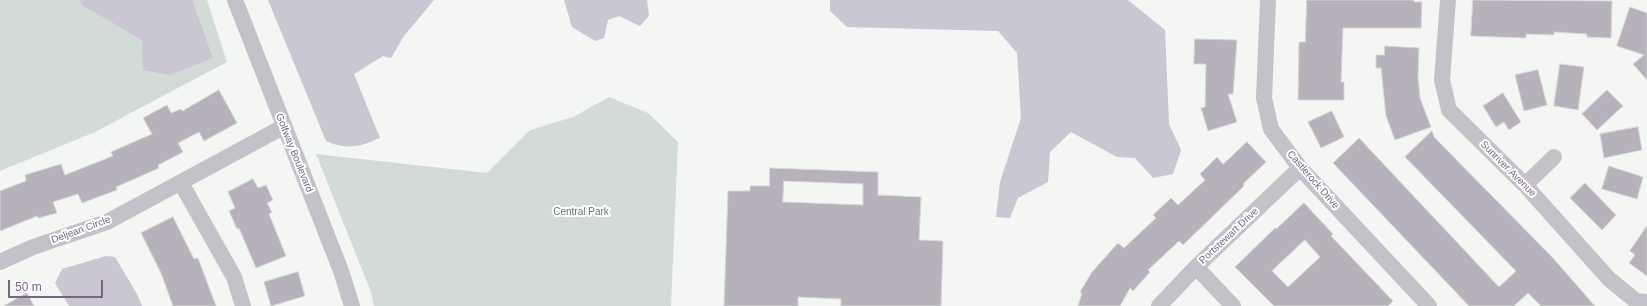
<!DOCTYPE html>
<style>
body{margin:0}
#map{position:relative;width:1647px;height:306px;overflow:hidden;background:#f3f6f3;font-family:Arial,sans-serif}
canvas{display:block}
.scale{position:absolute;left:8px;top:280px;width:95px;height:18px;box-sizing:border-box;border:2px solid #766683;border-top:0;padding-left:5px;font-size:12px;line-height:14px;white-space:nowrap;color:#766683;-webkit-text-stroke:3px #fff;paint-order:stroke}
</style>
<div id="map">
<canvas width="1647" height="306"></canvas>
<div class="scale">50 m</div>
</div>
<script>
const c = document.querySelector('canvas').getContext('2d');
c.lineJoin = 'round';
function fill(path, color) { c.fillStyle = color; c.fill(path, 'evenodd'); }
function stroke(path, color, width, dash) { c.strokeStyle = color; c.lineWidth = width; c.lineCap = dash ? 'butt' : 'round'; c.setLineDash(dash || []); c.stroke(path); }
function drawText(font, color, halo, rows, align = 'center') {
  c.font = font + ' Arial,sans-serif'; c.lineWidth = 4; c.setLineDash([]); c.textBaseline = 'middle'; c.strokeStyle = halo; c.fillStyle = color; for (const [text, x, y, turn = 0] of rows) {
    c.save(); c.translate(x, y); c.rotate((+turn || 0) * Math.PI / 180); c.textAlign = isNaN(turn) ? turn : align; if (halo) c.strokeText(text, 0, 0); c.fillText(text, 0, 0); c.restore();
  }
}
fill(new Path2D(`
 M0,0h207l20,62 -132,70 -95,39z
 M609,97l39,16 30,29 -7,164h-297l-3,-14 -55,-138 171,19 43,-43 43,-13z`), '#d2dbd8');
fill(new Path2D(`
 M80,0h112l21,58 -43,17 -27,-5 -1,-30 -60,-35z
 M268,0h166l-30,36 -13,22 -8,-2 -29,18 26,64c-20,9 -34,12 -54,3z
 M564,0h83l2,16 -9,10 -21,-10 -11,4 -4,18 -9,3 -23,-14z
 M830,0h298l37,30 4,94 12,26 -8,24 -20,4 -18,-20 -18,-1 -46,-25 -21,20 -2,30 -30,16 -8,20 -14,-1 4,-35 21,-64 -4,-65 -19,-22 -151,-4 -17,-16z
 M106,256l9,1 22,37 5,12h-73l-14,-23 7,-14z`), '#cac6d2');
const building = new Path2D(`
 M1307,0h107v2h8l-1,26h-78l-2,54h3v18h-46l1,-58h6z
 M1473,0l139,1 -1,37 -24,-1v-3l-33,-2v3l-28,-1v4l-55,-2z
 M1630,7l17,6v67l-14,-16 11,-9 -27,-9z
 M1195,39l42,1 -4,54h-5l9,28 -29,9 -7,-23 4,-1 1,-43h-12z
 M1385,46l34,2 -1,29 2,21 11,29 -36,13 -9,-24 -5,-48h-5v-13h8z
 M1560,64l24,3 -6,43 -24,-4z
 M1538,70l9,35 -23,6 -9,-36z
 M219,90l18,33 -33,18 -5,-9 -21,11 5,9 -25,13 1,3 -43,19 1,3 -35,13 -4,-9 -25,8 4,11 -19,5 -1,-2 -37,15v-40l26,-10 -1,-6 36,-11 4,11 48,-19 -2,-4 41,-18 -9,-16 24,-13 4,8 10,-4 1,2z
 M1607,90l16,16 -26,24 -15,-16z
 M1503,93l18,29 -12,8 -5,-8 -8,5 -13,-21z
 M1332,111l12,26 -23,11 -13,-26z
 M1638,127l4,23 -38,8 -4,-24z
 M1432,131l2,6 118,120 43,49h-54l-13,-13 -14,13h-45l-136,-143 26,-25 140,149 17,-16 -111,-114z
 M1247,142l19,20 -23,22 1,2 -61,59 -4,-4 -31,29 2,2 -17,19 -3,-3 -10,18h-42l4,-13 -2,-1 12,-20 26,-29 6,5 32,-30 -3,-3 18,-17 7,7 27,-25 -5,-6 17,-17 6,7z
 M1609,166l34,11 -6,22 -35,-10z
 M770,168l108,4v23l43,2 -2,43 24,1 -2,65h-100v-7l-43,-2v9h-74l4,-115h22v-5h19zM784,181l79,3v21l-80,-3z
 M253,179l5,9 8,-3 7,15 -6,3 5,9 -3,2 17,42 -30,12 -17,-40 -2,1 -8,-18 6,-3 -7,-16z
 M1585,183l31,32 -14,15 -32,-32z
 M1304,203l29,31 -2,2 62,65 -5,5h-114l-39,-39 40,-39 1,1zM1305,240l15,17 -32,30 -16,-16z
 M173,217l21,42 4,-1 18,48h-43l-12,-33 -20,-40z
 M1647,226v50l-18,-13 6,-8 -5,-4z
 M298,272l7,24 -34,10 -7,-24z
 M27,293l7,13h-30z`);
fill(building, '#b7b1bc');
stroke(building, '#d5d7d5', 1);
stroke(new Path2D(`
 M235,0l106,271 11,35
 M1268,0l-4,98 7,31 29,39 129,138
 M1448,0l-6,80 7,30 76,75 84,94 27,22 11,1
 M181,183l53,94 9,29
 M1525,185l29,-28
 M0,262l33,-15 74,-25 176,-95
 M1196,267l37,39
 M1159,306l37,-39 104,-99`), '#c5c1c8', 16);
drawText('10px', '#766683', '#fff', [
 ["Golfway Boulevard",294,153,68],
 ["Sunriver Avenue",1508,169,45],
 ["Castlerock Drive",1313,180,49],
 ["Deljean Circle",81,230,-20],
 ["Portstewart Drive",1229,236,-43]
]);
drawText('10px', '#647a78', '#fff', [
 ["Central Park",581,212]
]);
</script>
